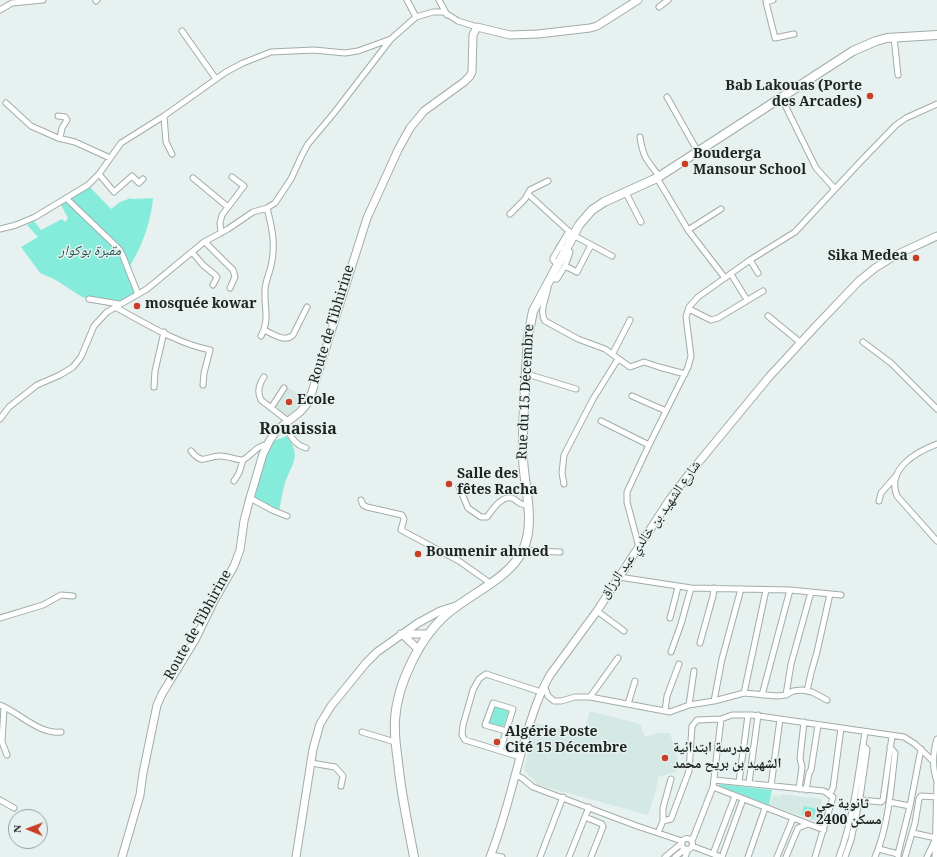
<!DOCTYPE html>
<meta charset="utf-8">
<style>
body{margin:0}
#map{position:relative;width:937px;height:857px;overflow:hidden;background:#e7f2f0;font-family:Georgia,serif}
canvas{display:block}
.north{position:absolute;left:8px;top:809px;width:40px;height:40px;box-sizing:border-box;background:#e7f2f0;border:1px solid #979f9e;border-radius:50%;rotate:271deg;font-size:11px;font-weight:700;line-height:16px;text-align:center;color:#1f2322}
.north::after{content:'';display:block;margin:auto;width:14px;height:18px;background:#c93e25;clip-path:polygon(50% 0,100% 100%,50% 72%,0 100%)}
</style>
<div id="map">
<canvas width="937" height="857"></canvas>
<div class="north">N</div>
</div>
<script>
const c = document.querySelector('canvas').getContext('2d');
c.lineJoin = 'round';
function fill(path, color) { c.fillStyle = color; c.fill(path, 'evenodd'); }
function stroke(path, color, width, dash) { c.strokeStyle = color; c.lineWidth = width; c.lineCap = dash ? 'butt' : 'round'; c.setLineDash(dash || []); c.stroke(path); }
function drawText(font, color, halo, rows, align = 'center') {
  c.font = font + ' Georgia,"Noto Naskh Arabic",serif'; c.lineWidth = 3; c.setLineDash([]); c.textBaseline = 'middle'; c.strokeStyle = halo; c.fillStyle = color; for (const [text, x, y, turn = 0] of rows) {
    c.save(); c.translate(x, y); c.rotate((+turn || 0) * Math.PI / 180); c.textAlign = isNaN(turn) ? turn : align; if (halo) c.strokeText(text, 0, 0); c.fillText(text, 0, 0); c.restore();
  }
}
fill(new Path2D(`
 M287,387l17,10 -12,18 -4,3 -9,-6 -5,-5z
 M590,711l50,13 11,30 -6,-17 11,-4h14l9,31 -3,2 2,5 -20,6 -1,10 -9,28 -110,-30 -14,-15 11,-47 49,10z
 M782,794l40,5 -2,24 -50,-18 2,-10 9,1z`), '#d4e8e4');
fill(new Path2D(`
 M89,186l22,23 9,-7 11,-4 1,1 21,-1c-2,25 -12,51 -26,73l9,21 -20,11 -25,-3 -9,-3 -28,-18 -14,-6 -19,-26 17,-10 -11,-12 7,-4 7,9 21,-11 3,3 3,-4 -7,-13z
 M287,436c15,21 5,27 -2,47 -3,9 -4,19 -6,28l-23,-12 -1,-2 12,-46 6,-10z
 M495,705l14,5 -6,18 -14,-5z
 M719,784l53,6 -3,15 -50,-19z
 M804,806l12,3 -3,9 -11,-3z`), '#85ecdc');
const street = new Path2D(`
 M407,0l9,17
 M439,0l8,15
 M773,0l-7,2 9,36 19,-4
 M96,1l1,-1
 M659,7l9,-7
 M0,10l12,-7 31,-3
 M182,31l34,48
 M894,37l4,38
 M667,97l31,55
 M781,97l35,71 19,21
 M6,103l25,23 27,12 17,4 35,16
 M58,116l7,1 2,3 -5,8 -2,10
 M164,116l2,26 6,12
 M640,137c3,21 7,23 19,39
 M99,174l15,18 18,-16 7,7 4,-4
 M193,178l35,29
 M657,178l31,52 37,48
 M626,193l15,29
 M528,194l45,41 39,21
 M66,198l53,51 3,5 16,40
 M510,214l15,-15 5,-9 18,-9
 M0,229l16,-4 19,-8 53,-32 11,-11 22,-31 43,-27 62,-44 17,-9 28,-11 43,-2 31,3 13,-2 33,-12 25,-22 17,-5h11l14,9 19,6
 M688,230l33,-21
 M221,233l-1,-10 2,-8 22,-29 -12,-9
 M205,242l28,28 2,7 -5,11
 M192,252l11,13 11,9 3,3 -4,8
 M750,260l8,13
 M557,264l-4,-4v-2l16,-27
 M565,266l12,6 14,-27
 M731,274l16,26
 M550,279h7l8,-13 5,-14 -11,-5
 M548,288c-2,10 -9,24 -3,33l33,18 27,10 25,18 14,-5 15,5 26,7
 M89,299l30,5
 M115,307c30,16 61,36 95,43l-6,23 -1,12
 M689,309l22,11 7,-2 45,-27
 M768,316l33,27
 M264,330c9,4 21,13 29,5l14,-28
 M261,336c9,-16 3,-28 4,-46 0,-8 4,-15 6,-24 5,-20 1,-39 -4,-58
 M863,342l28,21 46,46
 M613,353l17,-33
 M527,374l49,15
 M264,377c-5,7 -7,15 -3,23l27,21
 M154,387l1,-16 9,-39
 M632,396l34,15
 M271,408l13,-20
 M0,419l9,-12 28,-22 23,-10 13,-8 8,-10 5,-12 8,-19 13,-14 40,-23 57,-47 24,-13 25,-17 14,-4 8,-5 16,-24 11,-24 6,-11 26,-31 57,-74
 M601,421l48,24
 M285,424c5,11 8,20 21,24
 M937,444c-21,8 -51,25 -40,52l40,45
 M191,451c12,15 15,5 29,5 8,0 16,4 23,4 11,-7 12,-13 25,-16
 M234,481l5,-8 4,-13
 M564,484l-2,-11 2,-18 29,-56 25,-40
 M459,487l9,21 13,9h6c5,-7 16,-24 27,-18 5,4 7,6 14,6
 M250,498l22,12 15,6
 M361,500l2,5 4,2 35,8 2,4 -3,11 58,31 31,22
 M879,501l2,-8 14,-16
 M639,547l-12,-45v-10l22,-47 39,-78 3,-11 -5,-39 3,-10 9,-10 52,-37 45,-28 67,-72 34,-35 10,-7 31,-14
 M523,549l11,2 26,1
 M619,577l72,11 99,2 51,5
 M597,611l27,20
 M0,618l43,-13 18,-10 12,1
 M670,618l8,-31
 M700,643l13,-47 1,-8
 M671,652l10,-28 10,-36
 M544,685l4,11 6,5h7l14,-4h15l80,15 19,-7 25,-4 30,-8 33,3 9,-1 7,-4 9,-1 10,2 15,8
 M807,691l4,-18 6,-21 13,-58
 M744,693l22,-103
 M762,695l28,-105
 M786,695l5,-31 20,-72
 M590,697l28,-39
 M714,701l8,-42 19,-70
 M628,704l7,-23
 M0,705c20,8 38,29 61,27
 M689,705l5,-34
 M4,707l-2,35 5,13
 M665,711l2,-15 12,-32
 M362,732l33,10
 M937,739c-4,14 -5,29 0,42
 M863,746l4,3 -7,49 2,2 19,2 2,-2 9,-64
 M500,751l13,-42 -20,-6 -8,22 21,6
 M520,757l-55,-17 -3,-5 1,-10 10,-35 6,-11 7,-5 55,18
 M311,763l24,4 8,9 -2,10
 M515,775l7,3 11,9 104,39 45,15
 M714,780l110,11 9,6 -18,60
 M739,782l9,-67
 M749,783l9,-68
 M771,786l9,-67
 M713,787l111,43
 M799,789l3,-22 -2,-9 4,-36
 M806,790l3,-17 2,-3 7,-45
 M829,795l4,-7 8,-60
 M0,800l14,8
 M889,802l21,4
 M585,817l17,7 1,3 -12,30
 M663,821v-13l8,-29
 M658,833l5,-12 8,-2 18,-48 3,-45 5,-6 24,-1 11,-4h20l152,22 11,7 18,17
 M913,833l23,5 -9,19
 M681.5 844a5.5 5.5 0 1 1 11 0a5.5 5.5 0 1 1-11 0Z
 M692,841l21,-54 8,-68
 M692,846l29,11
 M879,849l19,5v3
 M713,854l22,-58
 M898,854l12,-48 11,-57
 M494,857l-3,-2 11,2
 M540,857l23,-60
 M569,857l20,-50
 M665,857l17,-14
 M675,857l10,-8
 M685,857l3,-8
 M722,857l21,-58
 M748,857l17,-49
 M777,857l16,-39
 M786,857l12,-29 10,-4
 M839,857c15,-40 19,-83 26,-125
 M845,857l6,-17 7,-33 -4,-3
 M875,857c14,-33 16,-70 20,-104l-5,-6
 M905,857l10,-34 4,-24 2,-3 16,1
 M935,857l2,-76`);
const secondary = new Path2D(`
 M401,634h27
 M402,634l16,15
 M122,857l18,-62 3,-22 14,-68 5,-11 33,-54 19,-39 20,-35 6,-16 4,-29 6,-23 13,-44 7,-14 7,-10 23,-18 7,-8 5,-12 55,-174 31,-68 12,-22 14,-17 40,-29 6,-6 2,-4 1,-37 4,-8 33,8 28,-1 52,-6 7,-2 41,-26
 M296,857l17,-108 7,-25 11,-18 35,-43 11,-11 41,-29 22,-12 16,-5
 M490,857c15,-37 23,-76 34,-114 7,-24 14,-47 26,-68l47,-64 73,-112 19,-25 80,-97 46,-50 44,-46 16,-13 21,-13 41,-19`);
const primary = new Path2D(`
 M414,857c-6,-32 -13,-63 -16,-95 -2,-14 -4,-28 -3,-42 2,-36 25,-83 52,-106 24,-21 62,-35 76,-64 13,-29 1,-62 0,-92 -1,-40 3,-81 5,-121l5,-26 46,-86 13,-15 12,-8 53,-24 196,-127 23,-10 11,-3 50,-3`);
stroke(street, '#a1acaa', 7);
stroke(secondary, '#a1acaa', 9);
stroke(primary, '#a1acaa', 10);
stroke(street, '#fff', 5);
stroke(secondary, '#fff', 7);
stroke(primary, '#fff', 8);
for (const [x, y, r, color] of [
 [870,96,4,"#c93e25"],
 [685,164,4,"#c93e25"],
 [916,258,4,"#c93e25"],
 [137,306,4,"#c93e25"],
 [289,402,4,"#c93e25"],
 [449,484,4,"#c93e25"],
 [418,554,4,"#c93e25"],
 [497,742,4,"#c93e25"],
 [665,758,4,"#c93e25"],
 [808,814,4,"#c93e25"]
]) { const dot = new Path2D(); dot.arc(x, y, r, 0, 2 * Math.PI); c.fillStyle = color; c.fill(dot); stroke(dot, '#e7f2f0', 1.5); }
drawText('bold 14px', '#1f2322', '#e7f2f0', [
 ["Bab Lakouas (Porte",862,88,"right"],
 ["des Arcades)",862,104,"right"],
 ["Bouderga",693,156],
 ["Mansour School",693,172],
 ["Sika Medea",908,258,"right"],
 ["mosquée kowar",145,306],
 ["Ecole",297,402],
 ["Salle des",457,476],
 ["fêtes Racha",457,492],
 ["Boumenir ahmed",426,554],
 ["Algérie Poste",505,734],
 ["Cité 15 Décembre",505,750],
 ["مدرسة ابتدائية",673,750],
 ["الشهيد بن بريح محمد",673,766],
 ["ثانوية حي",816,806],
 ["2400 مسكن",816,822]
], 'left');
drawText('italic 14px', '#1b534c', '#e7f2f0', [
 ["مقبرة بوكوار",90,253]
]);
drawText('14px', '#1f2322', '#e7f2f0', [
 ["Route de Tibhirine",334,325,-73],
 ["Rue du 15 Décembre",528,392,-87],
 ["شارع الشهيد بن خالدي عبد الرزاق",652,531,-55],
 ["Route de Tibhirine",200,626,-61]
]);
drawText('bold 16px', '#1f2322', '#e7f2f0', [
 ["Rouaissia",298,432]
]);
</script>
